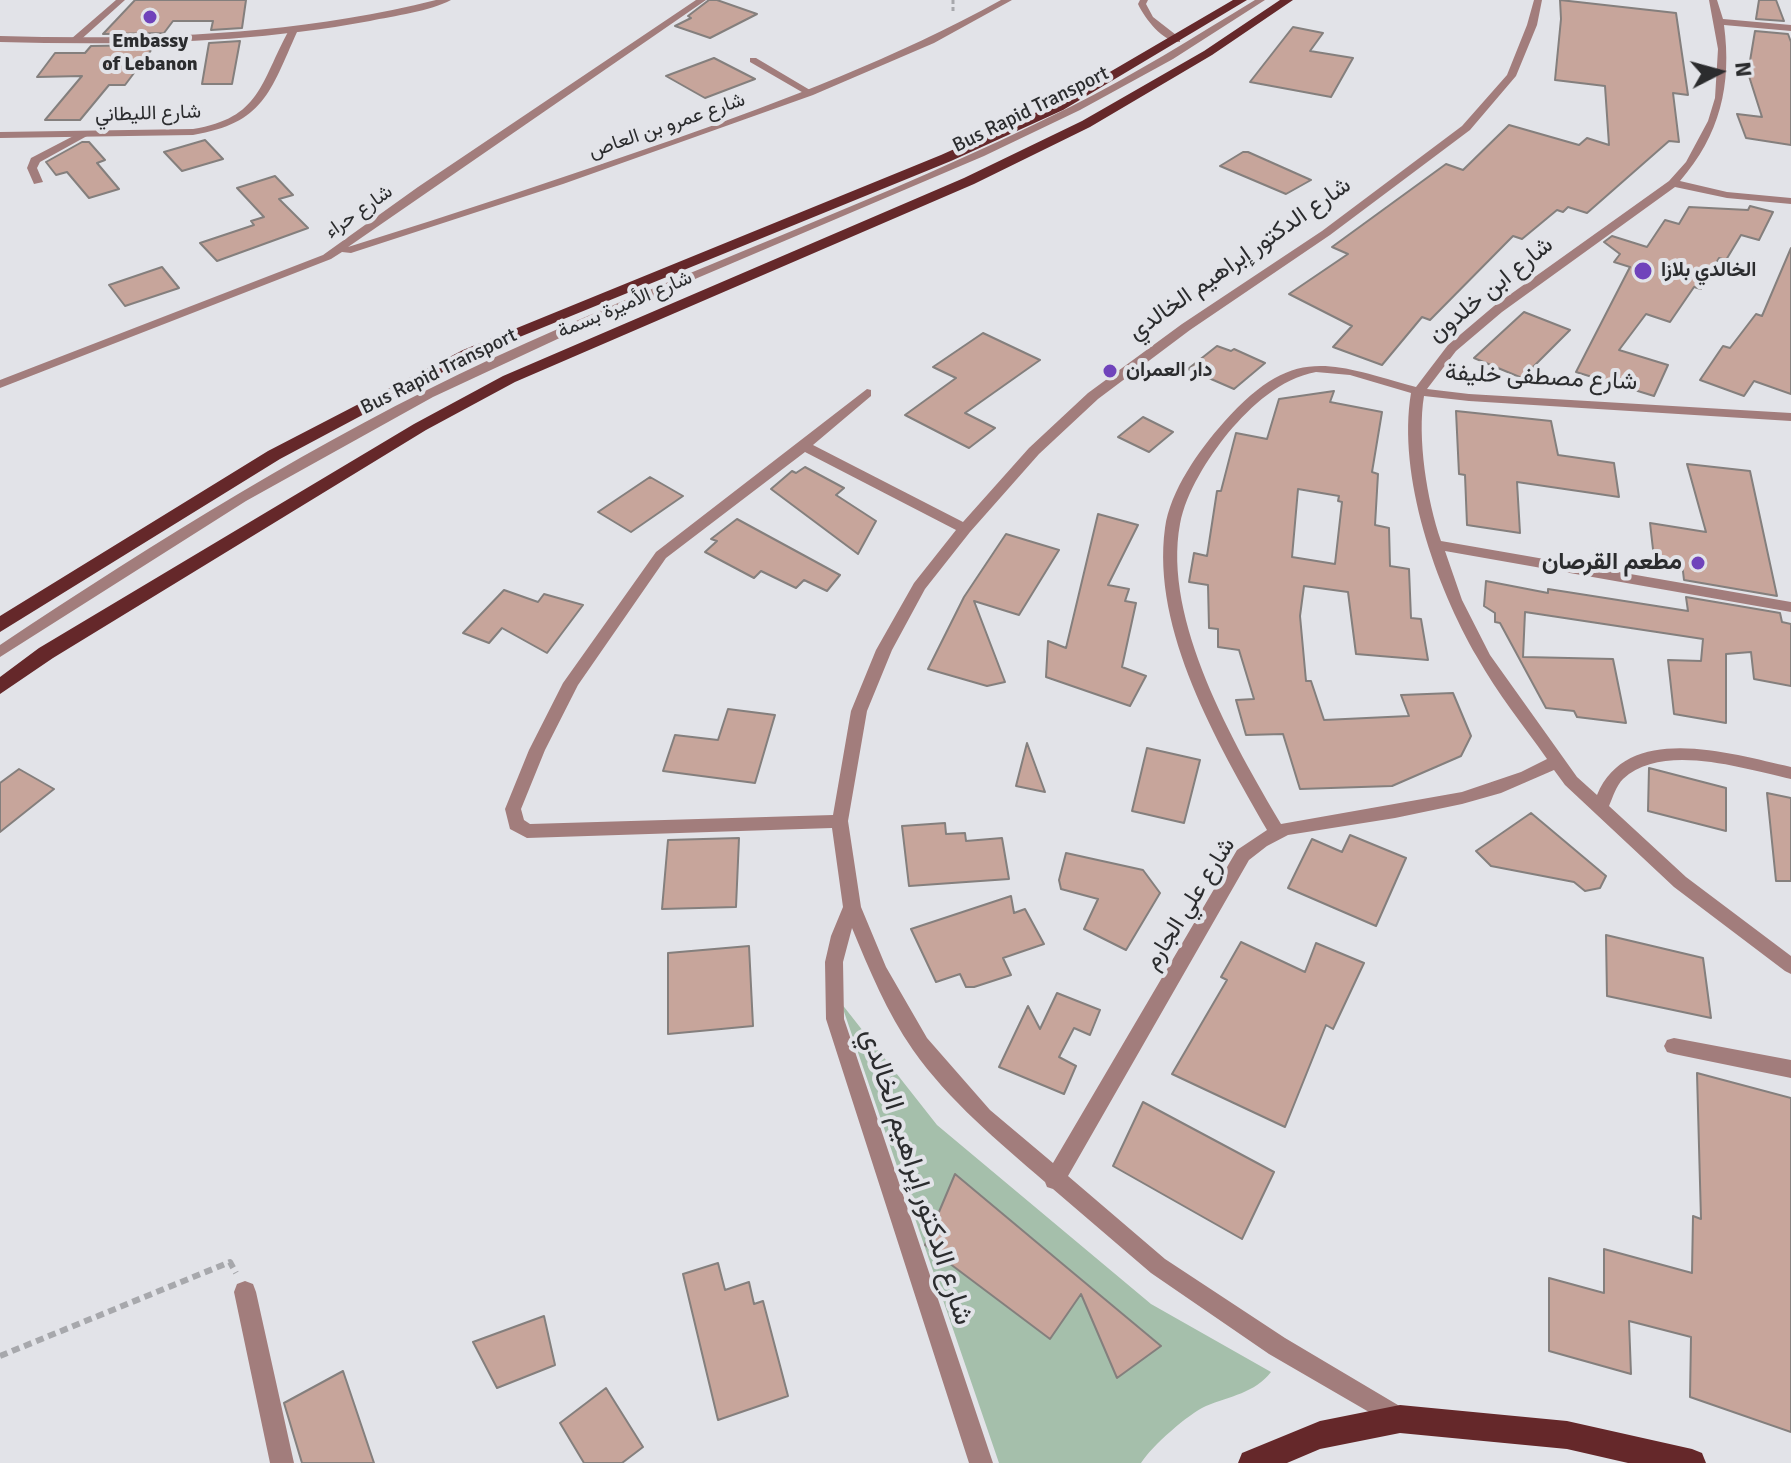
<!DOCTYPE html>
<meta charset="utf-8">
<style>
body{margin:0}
#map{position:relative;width:1791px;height:1463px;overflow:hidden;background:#e2e3e8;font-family:Signika,sans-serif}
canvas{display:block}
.north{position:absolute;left:1679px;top:32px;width:80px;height:80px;-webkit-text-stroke:6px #e2e3e8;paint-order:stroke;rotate:84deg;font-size:22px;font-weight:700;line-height:32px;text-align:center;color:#2b2c2e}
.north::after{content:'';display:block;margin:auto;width:28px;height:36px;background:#2b2c2e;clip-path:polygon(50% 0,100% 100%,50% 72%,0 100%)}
</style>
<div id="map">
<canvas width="1791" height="1463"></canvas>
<div class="north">N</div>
</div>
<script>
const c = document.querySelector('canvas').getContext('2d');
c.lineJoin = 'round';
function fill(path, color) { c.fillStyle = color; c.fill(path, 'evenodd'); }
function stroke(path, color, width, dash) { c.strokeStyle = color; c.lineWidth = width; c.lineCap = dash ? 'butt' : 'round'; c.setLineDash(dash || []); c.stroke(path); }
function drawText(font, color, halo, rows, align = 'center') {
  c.font = font + ' Signika,Vazirmatn,sans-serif'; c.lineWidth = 8; c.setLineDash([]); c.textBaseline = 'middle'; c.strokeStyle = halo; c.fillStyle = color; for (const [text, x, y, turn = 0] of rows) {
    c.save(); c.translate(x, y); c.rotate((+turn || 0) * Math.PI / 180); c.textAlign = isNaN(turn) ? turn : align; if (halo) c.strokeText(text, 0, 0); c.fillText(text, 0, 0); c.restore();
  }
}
fill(new Path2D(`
 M841,1003l96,122 214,179 120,68c-16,21 -41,24 -65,34 -18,8 -54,40 -65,57h-142z`), '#a5bfab');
const building = new Path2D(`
 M135,0h111l-4,28 -31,2 2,-9h-40l-9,12 -61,1z
 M709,0h8l40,14 -47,24 -35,-12 16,-8 -3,-2z
 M1560,0l116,13 12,82 -15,-2 6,49 -10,-1 -82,72 -19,-6 -5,5 -6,-2 -35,29 -9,-3 -83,84 -8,-3 -40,48 -49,-18 19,-21 -63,-32 59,-40 -16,-7 114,-83 17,6 46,-45 70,20 8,-7 22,7 -4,-59 -50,-6 6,-61z
 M1759,0h17l8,21 -28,-2z
 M1293,27l30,6 -13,18 43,7 -22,39 -81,-15z
 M1755,31l33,3 3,8v103l-45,-7 -9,-24 25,3 -14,-44z
 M240,41l-8,43h-30l7,-41z
 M155,45l-30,40h-16l-29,35h-35l37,-44 -45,1 18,-24h30l6,-7z
 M714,58l41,21 -50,19 -39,-22z
 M205,140l18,19 -41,12 -18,-19z
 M82,142h7l16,18 -8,3 22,26 -30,9 -22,-26 -11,3 -10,-13z
 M1243,152h5l63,28 -25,14 -66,-28z
 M275,176l18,19 -14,4 29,29 -91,33 -17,-18 54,-18 -3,-4 13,-4 -27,-29z
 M1750,206l23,6 -14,28 -18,-5 -15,25 -7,-2 -18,31 -7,-2 -24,35 -24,-8 -27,36 49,15 -14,31 -78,-24 54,-105 -16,-5 6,-8 -16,-12 8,-6 35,11 18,-27 14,4 10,-17 59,3z
 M1791,248v146l-37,-13 -10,15 -44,-16 23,-34 7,2 26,-34 6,2z
 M162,267l17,21 -54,18 -16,-21z
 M1524,312l46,18 -48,48 -48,-20z
 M983,333l57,27 -75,53 30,15 -26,20 -64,-33 51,-37 -23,-11z
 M1217,346l14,5 3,-2 31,14 -31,26 -46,-20z
 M1334,391l-4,11 52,10 -10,60 6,2 -3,51 14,3 1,38 19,3 2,49 10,1 7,41 -72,-6 -8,-62 -44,-6 -4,30 6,65h5l13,39 85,-4 -8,-21 52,-2 18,43 -10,20 -69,30 -92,3 -17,-55 -37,1 -10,-35 18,-1 -15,-49 -21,-3v-18l-9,-1 -1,-43 -19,-3 5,-29 13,3 10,-65h4l15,-58 31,6 12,-40zM1298,489l41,7 -1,5 4,1 -7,62 -43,-7z
 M1456,411l95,10 7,34 56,8 5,34 -102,-15 3,51 -53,-8 -2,-50 -6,-1z
 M1143,417l30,15 -24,20 -31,-15z
 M1687,464l63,7 27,125 -93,-16 -2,-17 -28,-5 -4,-35 56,9z
 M805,467l39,21 -8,7 40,26 -18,33 -87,-65 21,-18 4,2z
 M650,477l33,19 -52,36 -33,-20z
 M1098,514l40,11 -30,60 21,4 -4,12 11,2 -14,64 24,9 -16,30 -84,-29 2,-36 18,7z
 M737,519l103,56 -13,16 -23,-11 -8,8 -35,-17 -7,7 -49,-26 12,-11 -6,-2z
 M1006,534l53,16 -40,65 -45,-14 31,81 -18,4 -59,-17 36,-72z
 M1486,581l62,12v-4l140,22 -2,-14 94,16 2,9 9,2v62l-37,-7 -3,-27 -25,2v69l-52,-9 -6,-54 33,1 2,-22 -178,-27 -2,45 90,2 13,64 -49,-6 -3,-6 -28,-3 -46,-85 -5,-1v-9l-11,-7z
 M504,590l34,12 6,-8 39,11 -36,48 -45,-25 -13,15 -26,-10z
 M728,709l47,6 -20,68 -92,-12 12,-36 43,5z
 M1027,743l18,49 -29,-6z
 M1147,748l53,12 -16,63 -52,-12z
 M1649,768l77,20v43l-78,-20z
 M19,769l35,20 -54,43v-49z
 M1767,793l24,5v83h-15z
 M1531,813l75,63 -6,12 -15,3 -11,-9 -83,-16 -15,-15z
 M945,823l1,11 19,-1 1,8 36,-3 7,41 -100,7 -7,-60z
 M1350,835l56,23 -30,68 -88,-38 24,-49 30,13z
 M739,838l-3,69 -74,2 6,-69z
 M1066,853l77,17 17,23 -34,57 -42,-21 14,-30 -37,-10 -2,-9z
 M1011,896l3,17 11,-4 19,35 -41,14 8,17 -37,12h-8l-6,-13 -24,8 -25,-53z
 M1606,935l97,23 8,60 -104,-22z
 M1241,942l64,30 11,-29 48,20 -31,66 -7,-4 -41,102 -113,-53 55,-94 -6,-3z
 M749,946l4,80 -85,8v-81z
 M1057,993l43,17 -10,25 -16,-7 -15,29 17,9 -12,28 -65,-27 29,-61 12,23z
 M1697,1073l94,25v334l-101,-35 1,-60 -62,-16 2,53 -82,-23v-73l55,15v-44l88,24 1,-57 8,3z
 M1143,1102l131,70 -32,67 -129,-73z
 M955,1174l116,97 90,75 -44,32 -36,-84 -31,45 -125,-94z
 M718,1263l7,27 24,-8 5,22 9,-3 25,95 -70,24 -35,-146z
 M544,1316l11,49 -58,23 -24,-46z
 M343,1371l31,92h-72l-18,-60z
 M606,1388l37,59 -21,16h-38l-24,-40z`);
fill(building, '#c7a59b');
stroke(building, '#847f7d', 2);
stroke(new Path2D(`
 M953,0v14`), '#a7a8ac', 3, [4, 3]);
stroke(new Path2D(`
 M0,1356l230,-94 6,11`), '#a7a8ac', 6, [8, 5]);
fill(new Path2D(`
 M1255,0h10l-92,59 -93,51 -96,46 -390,166 -161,75 -187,104 -246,156v-12c158,-105 319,-206 491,-286 191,-88 391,-158 579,-252 64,-32 124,-70 185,-107z
 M750,58h6l59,35 -8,2 -57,-33z
 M83,131l5,3 -1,2 -47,26 -3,6 6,14 -9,2 -7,-16 4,-10z
 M245,1281l8,3 3,8 38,171h-24l-36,-171 3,-8z`), '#a27d7c');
fill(new Path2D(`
 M116,0h9l-48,43h-6v-4z
 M696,0h10l-358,247c109,-34 217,-70 324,-107 113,-40 224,-82 329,-140h11l-78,43 -121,52 -250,89 -212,69 -9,-1 -11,7 -331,129v-8l323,-125 95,-68z
 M1140,0h8l-2,4 7,13 27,21v4c-17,0 -35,-23 -42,-38z
 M1534,0h8l-5,25 -21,51 -46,54 -140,105 -140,95 -92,69 -59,55 -69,78 -45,57 -33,61 -25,61 -19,110 13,86 25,60 41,71 63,72 63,53 184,-313 30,-20c-49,-86 -116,-200 -102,-302 5,-37 34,-78 59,-106 69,-77 103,-60 192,-35l32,-42 46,-39 175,-125 17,-19 22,-41 7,-23 3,-49 -9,-49h8l6,19 68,6v6l-67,-6c8,60 -4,110 -44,156l47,11 64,6v6l-64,-6 -52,-11 -173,125 -46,39 -29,38 42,5 322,19v8l-322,-20 -45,-5c-7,42 3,104 17,145l350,61v10l-346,-61 17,49 28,55 87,122 20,18c31,-74 134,-41 194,-28v12c-47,-10 -128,-37 -168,0 -7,7 -10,18 -14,27l77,71 105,79v18l-6,-3 -111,-84 -109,-102 -11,-15 -53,23 -39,11 -67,14 -107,17 -21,11 -18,14 -181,316 97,83 120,79 123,73 3,8 -3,8 -8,3 -131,-76 -118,-81 -98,-84 -6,-2 -2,-5c-47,-41 -96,-81 -132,-132 -26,-37 -44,-81 -61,-122l-9,34 1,57 149,444h-24l-143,-444 -1,-57 6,-26 12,-29 -11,-79 -305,10 -17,-9 -5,-20 24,-59 34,-67 93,-131 211,-163 4,1v6l-58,49 150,77 66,-74 59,-55 94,-69 140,-93 140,-105 45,-51 20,-50zM1316,372l34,3 61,18c-14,83 25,193 66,264 20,36 47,69 70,102l-26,13 -59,20 -181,32c-47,-80 -119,-204 -101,-300 6,-32 28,-66 48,-91 24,-28 52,-54 88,-61zM805,452l151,78 -42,53 -38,67 -25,61 -18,104 -303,9 -6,-4 -3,-11 24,-59 33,-65 88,-127z
 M289,30l8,2c-27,60 -33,91 -104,103l-193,3v-6l193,-3c68,-11 67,-46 96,-99z
 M1674,1038l117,22v18l-117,-24 -7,-2 -3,-6 3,-6z`), '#a27d7c');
fill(new Path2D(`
 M436,0h15c-20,11 -58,16 -81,21 -123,23 -246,24 -370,21v-6c147,4 292,0 436,-36z`), '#a27d7c');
fill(new Path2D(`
 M1233,0h14l-184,110 -112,51 -478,195 -193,103 -280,173v-16l268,-165 195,-101 478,-195 114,-51z
 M1280,0h13l-81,55 -122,72 -116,57 -459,198 -89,48 -373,228 -53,36v-17l39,-29 375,-224 89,-48 461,-198 118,-57 122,-70z
 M1400,1405l167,16 125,28 10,4 4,10h-78l-61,-14 -167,-16 -80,16 -33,14h-49l4,-10 78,-32z`), '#65282a');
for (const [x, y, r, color] of [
 [150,17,8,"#7043bb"],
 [1643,271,10,"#7043bb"],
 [1110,371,8,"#7043bb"],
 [1698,563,8,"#7043bb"]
]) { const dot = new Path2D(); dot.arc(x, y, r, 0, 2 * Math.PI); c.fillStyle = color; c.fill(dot); stroke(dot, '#e2e3e8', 3); }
drawText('bold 20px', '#2b2c2e', '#e2e3e8', [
 ["Embassy",150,42,"center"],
 ["of Lebanon",150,65,"center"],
 ["الخالدي بلازا",1661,271],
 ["دار العمران",1126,371]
], 'left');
drawText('20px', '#2b2c2e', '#e2e3e8', [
 ["Bus Rapid Transport",1031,110,-26],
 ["شارع الليطاني",148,114,-2],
 ["شارع عمرو بن العاص",667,126,-19],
 ["شارع حراء",359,212,-35],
 ["شارع الأميرة بسمة",625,305,-23],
 ["Bus Rapid Transport",439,372,-26]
]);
drawText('24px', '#2b2c2e', '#e2e3e8', [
 ["شارع الدكتور إبراهيم الخالدي",1240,259,-35],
 ["شارع ابن خلدون",1491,290,-39],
 ["شارع مصطفى خليفة",1541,378,3],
 ["شارع علي الجارم",1190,904,-58]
]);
drawText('bold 24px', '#2b2c2e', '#e2e3e8', [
 ["مطعم القرصان",1682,563]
], 'right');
drawText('28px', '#2b2c2e', '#e2e3e8', [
 ["شارع الدكتور إبراهيم الخالدي",916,1177,72]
]);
</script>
